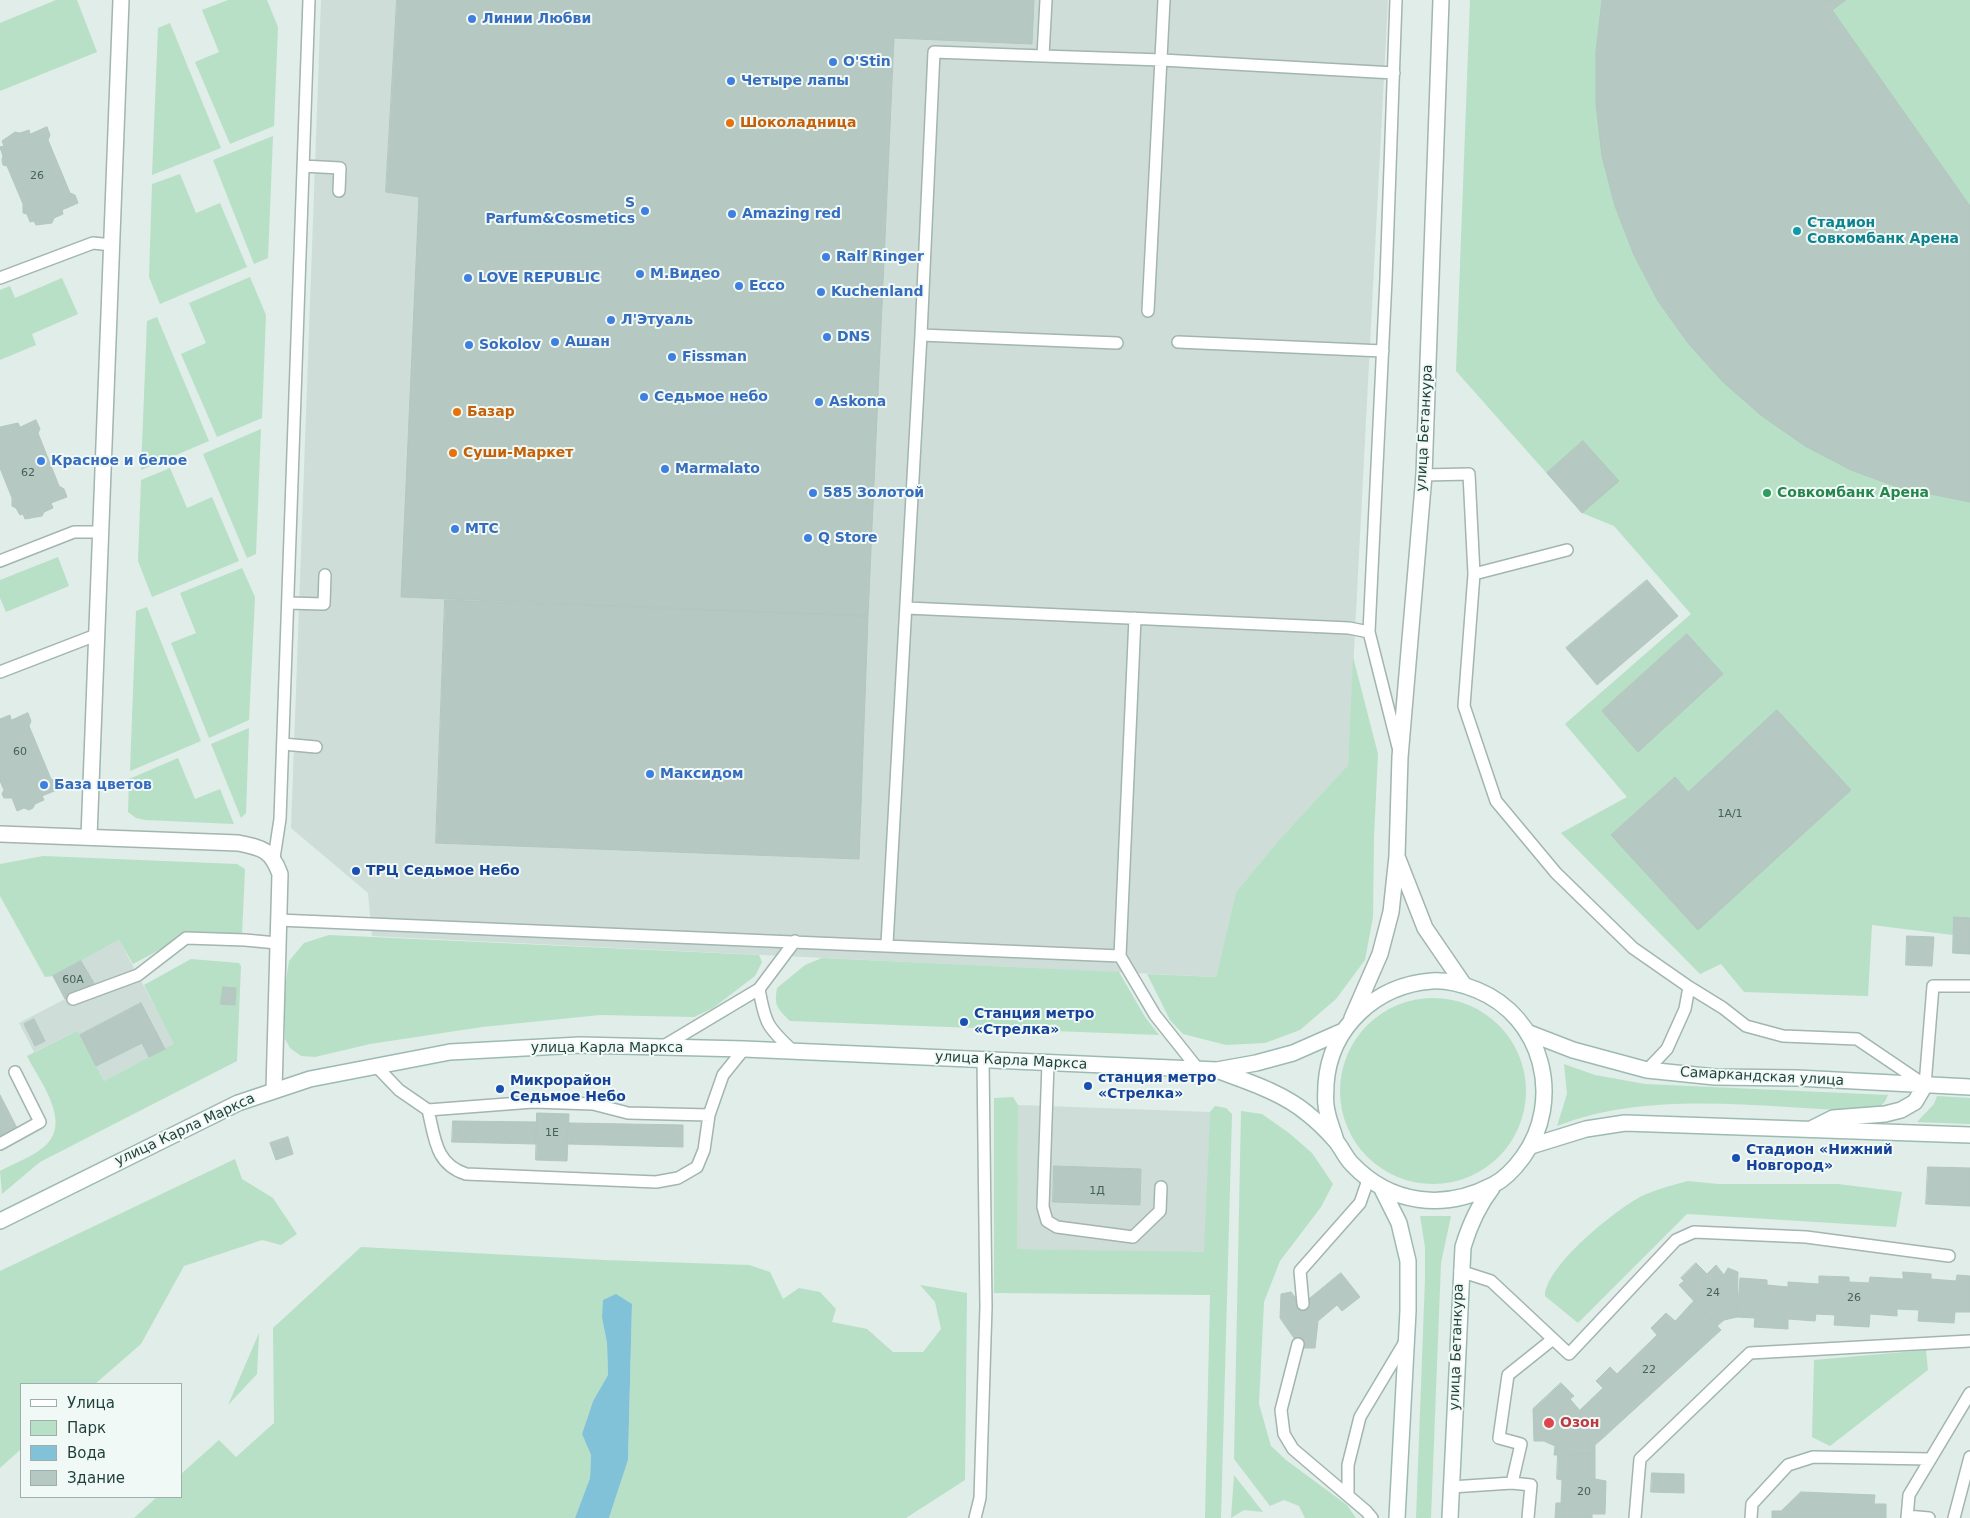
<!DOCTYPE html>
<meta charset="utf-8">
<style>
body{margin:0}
#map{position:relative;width:1970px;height:1518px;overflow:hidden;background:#e0ede8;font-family:"DejaVu Sans",sans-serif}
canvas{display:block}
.legend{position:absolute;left:20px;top:1383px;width:162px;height:115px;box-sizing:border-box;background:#f1f9f6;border:1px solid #9dafaa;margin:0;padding:6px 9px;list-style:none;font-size:15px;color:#1f3f39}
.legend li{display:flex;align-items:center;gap:10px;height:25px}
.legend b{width:25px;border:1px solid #9dafaa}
</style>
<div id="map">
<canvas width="1970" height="1518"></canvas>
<ul class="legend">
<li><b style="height:6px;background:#fff"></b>Улица</li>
<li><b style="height:14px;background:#b7e0c6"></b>Парк</li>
<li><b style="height:14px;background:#82c2d8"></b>Вода</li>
<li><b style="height:14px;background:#b5c8c2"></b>Здание</li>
</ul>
</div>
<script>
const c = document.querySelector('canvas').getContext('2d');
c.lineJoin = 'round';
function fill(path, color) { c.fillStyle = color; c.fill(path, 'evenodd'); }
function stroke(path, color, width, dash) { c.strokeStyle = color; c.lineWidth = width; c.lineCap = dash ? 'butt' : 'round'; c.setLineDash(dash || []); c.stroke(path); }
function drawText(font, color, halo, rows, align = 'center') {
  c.font = font + ' "DejaVu Sans",sans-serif'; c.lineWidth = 4; c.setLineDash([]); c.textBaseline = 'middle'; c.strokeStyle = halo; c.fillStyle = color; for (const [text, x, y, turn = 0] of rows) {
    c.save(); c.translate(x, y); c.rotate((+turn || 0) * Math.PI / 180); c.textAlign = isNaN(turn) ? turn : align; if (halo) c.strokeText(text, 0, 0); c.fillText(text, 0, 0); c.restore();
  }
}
fill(new Path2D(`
 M321,0h1067l-40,765 -69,75 -43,52 -20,85 -844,-41 -4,-43 -77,-65z
 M119,940l56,104 -71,37 -27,-50 -43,21 -15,-29 46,-24 -12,-23z
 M1018,1105l192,7 -5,141 -189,-4z`), '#ceddd7');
fill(new Path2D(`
 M56,0h21l20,52 -97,39v-68z
 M228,0h39l11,27 -4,99 -44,18 -35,-82 24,-10 -17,-42z
 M1470,0h500v954l-17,-1v-18l-81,-10 -4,71 -124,-4 -23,-28 -21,10 -139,-141 66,-36 -62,-73 126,-110 -77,-88 -32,-13 -126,-142z
 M170,23l51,125 -69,27 6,-147z
 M273,136l-5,122 -14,6 -41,-104z
 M180,174l16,39 24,-10 27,64 -87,37 -11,-27 3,-93z
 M250,277l16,38 -4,103 -45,19 -36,-83 25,-11 -17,-40z
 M62,278l16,36 -46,20 4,11 -36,15v-70l10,-4 5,12z
 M157,317l52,124 -68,29 6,-149z
 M261,429l-5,125 -9,4 -44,-104z
 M170,468l17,40 25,-11 27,64 -87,36 -14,-36 3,-81z
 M58,557l11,29 -63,26 -6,-14v-18z
 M242,568l13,29 -6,123 -40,18 -38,-95 25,-10 -16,-40z
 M147,607l54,134 -71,30 6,-160z
 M1353,657l25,97 -4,83 -1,80 -8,43 -29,39 -36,31 -35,13 -39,2 -43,-11 -13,-14 -23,-46 69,3 20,-85 43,-52 69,-75z
 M249,728l-3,85 -5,5 -30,-74z
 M178,758l17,41 25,-10 14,35 -89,-4 -9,-2 -8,-6 1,-33z
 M43,856l194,8 8,5 -3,66 -53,-1 -56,30 -14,-24 -66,36 -8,1 -45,-81v-32z
 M329,935l430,20 3,7 -7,14 -42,32 -19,9 -94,-2 -118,12 -112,17 -55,13 -14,-1 -11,-8 -5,-9v-53l4,-25 15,-18z
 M822,958l297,14 26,45 14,18 -369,-14c-13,-13 -16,-15 -13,-33l28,-23z
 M191,959l48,4 2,3 -4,95 -197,101 -38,32 -2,-23c15,-8 35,-15 47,-27 24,-24 -8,-64 -20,-88l50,-25 27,50 70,-37 -30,-59z
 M1340 1091a93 93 0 1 1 186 0a93 93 0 1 1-186 0Z
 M1564,1064l31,11 50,9 243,11c-5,13 -11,14 -24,16 -98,-3 -214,-22 -307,15l10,-32z
 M1937,1096l33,2v26l-53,-2 17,-18z
 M1013,1097l5,8 -1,144 187,3 6,-140 5,-6 11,2 6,6 -11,404h-16l5,-223 -216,-2v-195z
 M1241,1111l21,3 27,19 23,20 21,31 -12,23 -41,54 -16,41 -5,102 12,42 15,14 61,45 9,13h-51l-6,-12 -15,-6 -14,6 -36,-47z
 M235,1159l7,20 31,19 24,36 -16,11 -19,-5 -78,26 -43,78 -46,40h-74v65l-21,19v-197z
 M1688,1181l30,3h120l64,8 -6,35 -209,-13 -109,109 -33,-27c0,-30 72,-88 99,-101 14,-6 29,-10 44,-14z
 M1420,1216h31l-10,47 -10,255h-15l9,-239v-32z
 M361,1247l243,13 145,5 21,7 13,27 16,-11 21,4 16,17 -4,13 35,7 26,23h30l18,-23 -6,-27 -15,-17 47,8 -2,187 -59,38h-297l19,-58 4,-155 -30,13 5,25 1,32 -15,26 -11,33 9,21 -1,23 -15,40h-441l23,-21h24v-23l38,-34 17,17 38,-34 -1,-95z
 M259,1333l-2,41 -29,31z
 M1926,1350l2,20 -98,76 -18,-9 2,-77z
 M1234,1475l29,37 -19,-2 -13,8z`), '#b7e0c6');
fill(new Path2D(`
 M616,1294l16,10 -4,156 -19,58h-34l15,-40 1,-23 -9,-21 11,-33 15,-26 -1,-32 -5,-25 1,-18z`), '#82c2d8');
const building = new Path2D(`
 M397,0h637l-2,44 -138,-6 -26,578 -467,-19 18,-400 -33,-5z
 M1846,0l-14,10 138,196v296l-70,-14 -49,-18 -46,-24 -43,-30 -39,-34 -35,-39 -30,-42 -24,-46 -19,-49 -13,-50 -6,-52v-52l6,-52z
 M47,127l3,8 -2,5 22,53 5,2 3,8 -16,7 1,4 -9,4 -2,5 -16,2 -2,-4 -4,1 -3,-8 -4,-1v-9l-16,-38 -4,-1 -1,-5 1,-4 -3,-9 4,-1 -2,-5 13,-9 5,1 9,-3 1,4z
 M36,420l4,9 -2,4 21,53 5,3 3,8 -16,6 2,5 -9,4 -2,4 -17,3 -2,-5 -3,1 -4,-7 -4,-2v-8l-12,-30v-41l18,-4 2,4z
 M1583,441l36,40 -37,32 -35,-40z
 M1647,580l31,36 -81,69 -31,-37z
 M445,600l423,16 -9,243 -423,-16z
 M1687,634l36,40 -85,78 -36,-41z
 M1777,710l74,80 -153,140 -87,-95 64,-58 13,15z
 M28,713l3,8 -2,5 22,53 5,2 3,8 -17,7 2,4 -9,4 -2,4 -4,2 -5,-2 -7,3 -5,-13h-8l-2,-4 2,-4 -4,-9v-62l10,-4 1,5z
 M1954,917l16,1v36l-17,-1z
 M1907,936l27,1 -2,29 -26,-1z
 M81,961l13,22 -29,16 -12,-23z
 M223,987l13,1 -1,17 -14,-1z
 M141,1003l24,46 -16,8 -7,-14 -46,23 -16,-31z
 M34,1019l11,22 -10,5 -11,-22z
 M0,1095l17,33 -17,9z
 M537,1113l32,1 -2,47 -31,-1z
 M453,1121l84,1 -1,22 -84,-2z
 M569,1123l114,2v22l-115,-3z
 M288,1137l5,17 -17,6 -6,-17z
 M1054,1166l87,3 -1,36 -87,-3z
 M1928,1167l42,1v38l-44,-2z
 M1696,1263l11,11 9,-9 8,10 4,-7 10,4 -1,45 -13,3 -7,6 -38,-41 5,-4 -3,-3z
 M1903,1272l28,2v5l25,2 1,-6 13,1v36h-15l-1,11 -36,-2 1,-11 -22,-1v7l-27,-2 -1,13 -35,-2 1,-10 -19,-1 -1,7 -27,-2v10l-34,-2 1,-9 -18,-1 3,-39 27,2v5l21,2v-5l31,2v-8l30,1v5l20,1 1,-6 33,2z
 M1341,1273l19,24 -18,14 -5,-6 -19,16 -3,27h-14l-21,-30 1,-24 10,-2 10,13z
 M1694,1301l27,29 -118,108 -23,-28 23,-22 -7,-7 14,-14 7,7 40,-39 -6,-7 15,-15 9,8z
 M1561,1383l13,13 -4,3 33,39 -8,7v9l-41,1 1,-9 -11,-5h-10l-1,-32z
 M1558,1454h37v25l11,2 -1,33h-13v4h-37l1,-15h5l1,-23 -5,-1z
 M1652,1473l32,1v19l-33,-1z
 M1801,1492l74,3 -1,9h12v14h-114v-7h9z`);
fill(building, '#b5c8c2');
stroke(building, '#b2c7c0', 1);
const service = new Path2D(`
 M1396,0l-10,279 -17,353 29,115
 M1043,56l119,4 232,13
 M303,166l37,2 -1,23
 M0,278l93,-35 19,2
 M1148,311l16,-311
 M921,335l196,8
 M1178,342l205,9
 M1424,475l45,-1 5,100
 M1567,550l-93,24 -10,132 32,95 60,72 77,75 56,39 34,21 23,18 37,10 74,3 68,46 8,-99h37
 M0,561l74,-29h26
 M288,603l36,1 1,-29
 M907,608l442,20 20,4
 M1135,618l-15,338 35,59 43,54
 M0,672l96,-37
 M283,744l33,3
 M274,858l6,-39 29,-819
 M278,920l842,36
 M887,944l34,-609 13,-283 109,4 3,-56
 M759,989c6,34 8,38 34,62
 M73,999l65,-24 48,-37 59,2 32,3
 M662,1047l97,-58 36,-48
 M1048,1063l-5,144 4,14 10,6 76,10 27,-26 1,-24
 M376,1066l23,24 29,20c7,28 7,54 38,64l190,8 22,-4 19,-11 7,-17 5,-35 14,-40 21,-26
 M1647,1070l20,-21 18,-40 4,-22
 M428,1110l105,-8 60,2 35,9 81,2
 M0,1144l40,-22 -25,-50
 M1460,1271l31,10 62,58 -45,36 -9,63 22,6 -9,39 19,2 -3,33
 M1303,1304l-3,-33 60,-68 8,-23
 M1553,1339l16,15 107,-114 18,-8 112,5 143,19
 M1298,1344l-17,66 3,24 9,15 73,62 6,7
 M1451,1487l61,-4
 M1348,1495v-30l12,-48 46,-77
 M1907,1516l22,2
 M975,1518l5,-20 6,-191 -3,-247
 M1635,1518l5,-59 110,-106 220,-12
 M1751,1518l1,-14 36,-39 25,-8 117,2
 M1907,1518l2,-23 61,-102
 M1954,1518l16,-61`);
const minor = new Path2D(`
 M0,834l238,9c24,5 33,6 42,31l-6,216
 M89,837l32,-837
 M1398,859l27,69 39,57
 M1352,1018l28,-64 11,-42 6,-56 3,-99 24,-282 17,-475`);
const secondary = new Path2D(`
 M1529,1033l44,17 74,20 68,7 82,1 173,9
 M1219,1071c30,11 64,22 89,43 10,8 19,17 27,26 7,8 10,17 17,24 38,40 92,47 141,21 12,-6 22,-17 30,-28 41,-57 20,-140 -46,-167 -13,-5 -30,-10 -45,-9 -56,4 -102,46 -106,103 0,7 -1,15 0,21 1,12 7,25 10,36
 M1813,1128l20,-10 52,-4 16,-4 14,-8 10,-17
 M1531,1146l55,-17 39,-6 345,12
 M1382,1189l17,34 9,38v50l-11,207
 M0,1221l238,-118 72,-24 140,-27 130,-7 164,4 473,21 39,-7 37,-10 50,-22
 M1450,1518l13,-271c7,-23 15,-41 29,-59`);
stroke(service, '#a2b5b0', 14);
stroke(minor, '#a2b5b0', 18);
stroke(secondary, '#9dbab2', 18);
stroke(service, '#fff', 11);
stroke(minor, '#fff', 15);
stroke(secondary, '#fff', 15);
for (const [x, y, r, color] of [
 [472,19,5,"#3f7fe0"],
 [833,62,5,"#3f7fe0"],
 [731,81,5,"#3f7fe0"],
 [730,123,5,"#e8710a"],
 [645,211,5,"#3f7fe0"],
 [732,214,5,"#3f7fe0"],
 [1797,231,5,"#0f9aa8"],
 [826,257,5,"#3f7fe0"],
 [640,274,5,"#3f7fe0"],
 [468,278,5,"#3f7fe0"],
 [739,286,5,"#3f7fe0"],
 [821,292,5,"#3f7fe0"],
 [611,320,5,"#3f7fe0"],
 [827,337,5,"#3f7fe0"],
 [555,342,5,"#3f7fe0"],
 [469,345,5,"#3f7fe0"],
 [672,357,5,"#3f7fe0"],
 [644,397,5,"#3f7fe0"],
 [819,402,5,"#3f7fe0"],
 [457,412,5,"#e8710a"],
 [453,453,5,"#e8710a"],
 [41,461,5,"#3f7fe0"],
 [665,469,5,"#3f7fe0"],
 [813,493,5,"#3f7fe0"],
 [1767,493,5,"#2e9e5b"],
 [455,529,5,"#3f7fe0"],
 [808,538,5,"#3f7fe0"],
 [650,774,5,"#3f7fe0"],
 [44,785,5,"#3f7fe0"],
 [356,871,5,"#1a4fb4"],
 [964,1022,5,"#1a4fb4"],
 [1088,1086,5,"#1a4fb4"],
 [500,1089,5,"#1a4fb4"],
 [1736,1158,5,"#1a4fb4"],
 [1549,1423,6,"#e0444e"]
]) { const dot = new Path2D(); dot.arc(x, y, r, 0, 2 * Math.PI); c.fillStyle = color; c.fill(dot); stroke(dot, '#f1f9f6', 2); }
drawText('11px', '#44615b', null, [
 ["26",37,176],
 ["62",28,473],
 ["60",20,752],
 ["1А/1",1730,814],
 ["60А",73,980],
 ["1Е",552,1133],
 ["1Д",1097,1191],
 ["24",1713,1293],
 ["26",1854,1298],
 ["22",1649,1370],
 ["20",1584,1492]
]);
drawText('bold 14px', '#366cbe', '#f1f9f6', [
 ["Линии Любви",482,19],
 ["O'Stin",843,62],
 ["Четыре лапы",741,81],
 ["S",635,203,"right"],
 ["Parfum&Cosmetics",635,219,"right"],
 ["Amazing red",742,214],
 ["Ralf Ringer",836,257],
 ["М.Видео",650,274],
 ["LOVE REPUBLIC",478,278],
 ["Ecco",749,286],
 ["Kuchenland",831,292],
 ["Л'Этуаль",621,320],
 ["DNS",837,337],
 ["Ашан",565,342],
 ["Sokolov",479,345],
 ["Fissman",682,357],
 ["Седьмое небо",654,397],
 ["Askona",829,402],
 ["Красное и белое",51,461],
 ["Marmalato",675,469],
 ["585 Золотой",823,493],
 ["МТС",465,529],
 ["Q Store",818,538],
 ["Максидом",660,774],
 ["База цветов",54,785]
], 'left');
drawText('bold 14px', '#c56008', '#f1f9f6', [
 ["Шоколадница",740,123],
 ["Базар",467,412],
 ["Суши-Маркет",463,453]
], 'left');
drawText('bold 14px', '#0d838f', '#f1f9f6', [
 ["Стадион",1807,223],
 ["Совкомбанк Арена",1807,239]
], 'left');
drawText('14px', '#1f3f39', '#f1f9f6', [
 ["улица Бетанкура",1425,428,-87],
 ["улица Карла Маркса",607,1048],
 ["улица Карла Маркса",1011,1061,3],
 ["Самаркандская улица",1762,1077,3],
 ["улица Карла Маркса",185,1130,-25],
 ["улица Бетанкура",1457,1347,-88]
]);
drawText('bold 14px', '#27864d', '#f1f9f6', [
 ["Совкомбанк Арена",1777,493]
], 'left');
drawText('bold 14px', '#164399', '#f1f9f6', [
 ["ТРЦ Седьмое Небо",366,871],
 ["Станция метро",974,1014],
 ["«Стрелка»",974,1030],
 ["станция метро",1098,1078],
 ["«Стрелка»",1098,1094],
 ["Микрорайон",510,1081],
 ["Седьмое Небо",510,1097],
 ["Стадион «Нижний",1746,1150],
 ["Новгород»",1746,1166]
], 'left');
drawText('bold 14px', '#be3a42', '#f1f9f6', [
 ["Озон",1560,1423]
], 'left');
</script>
